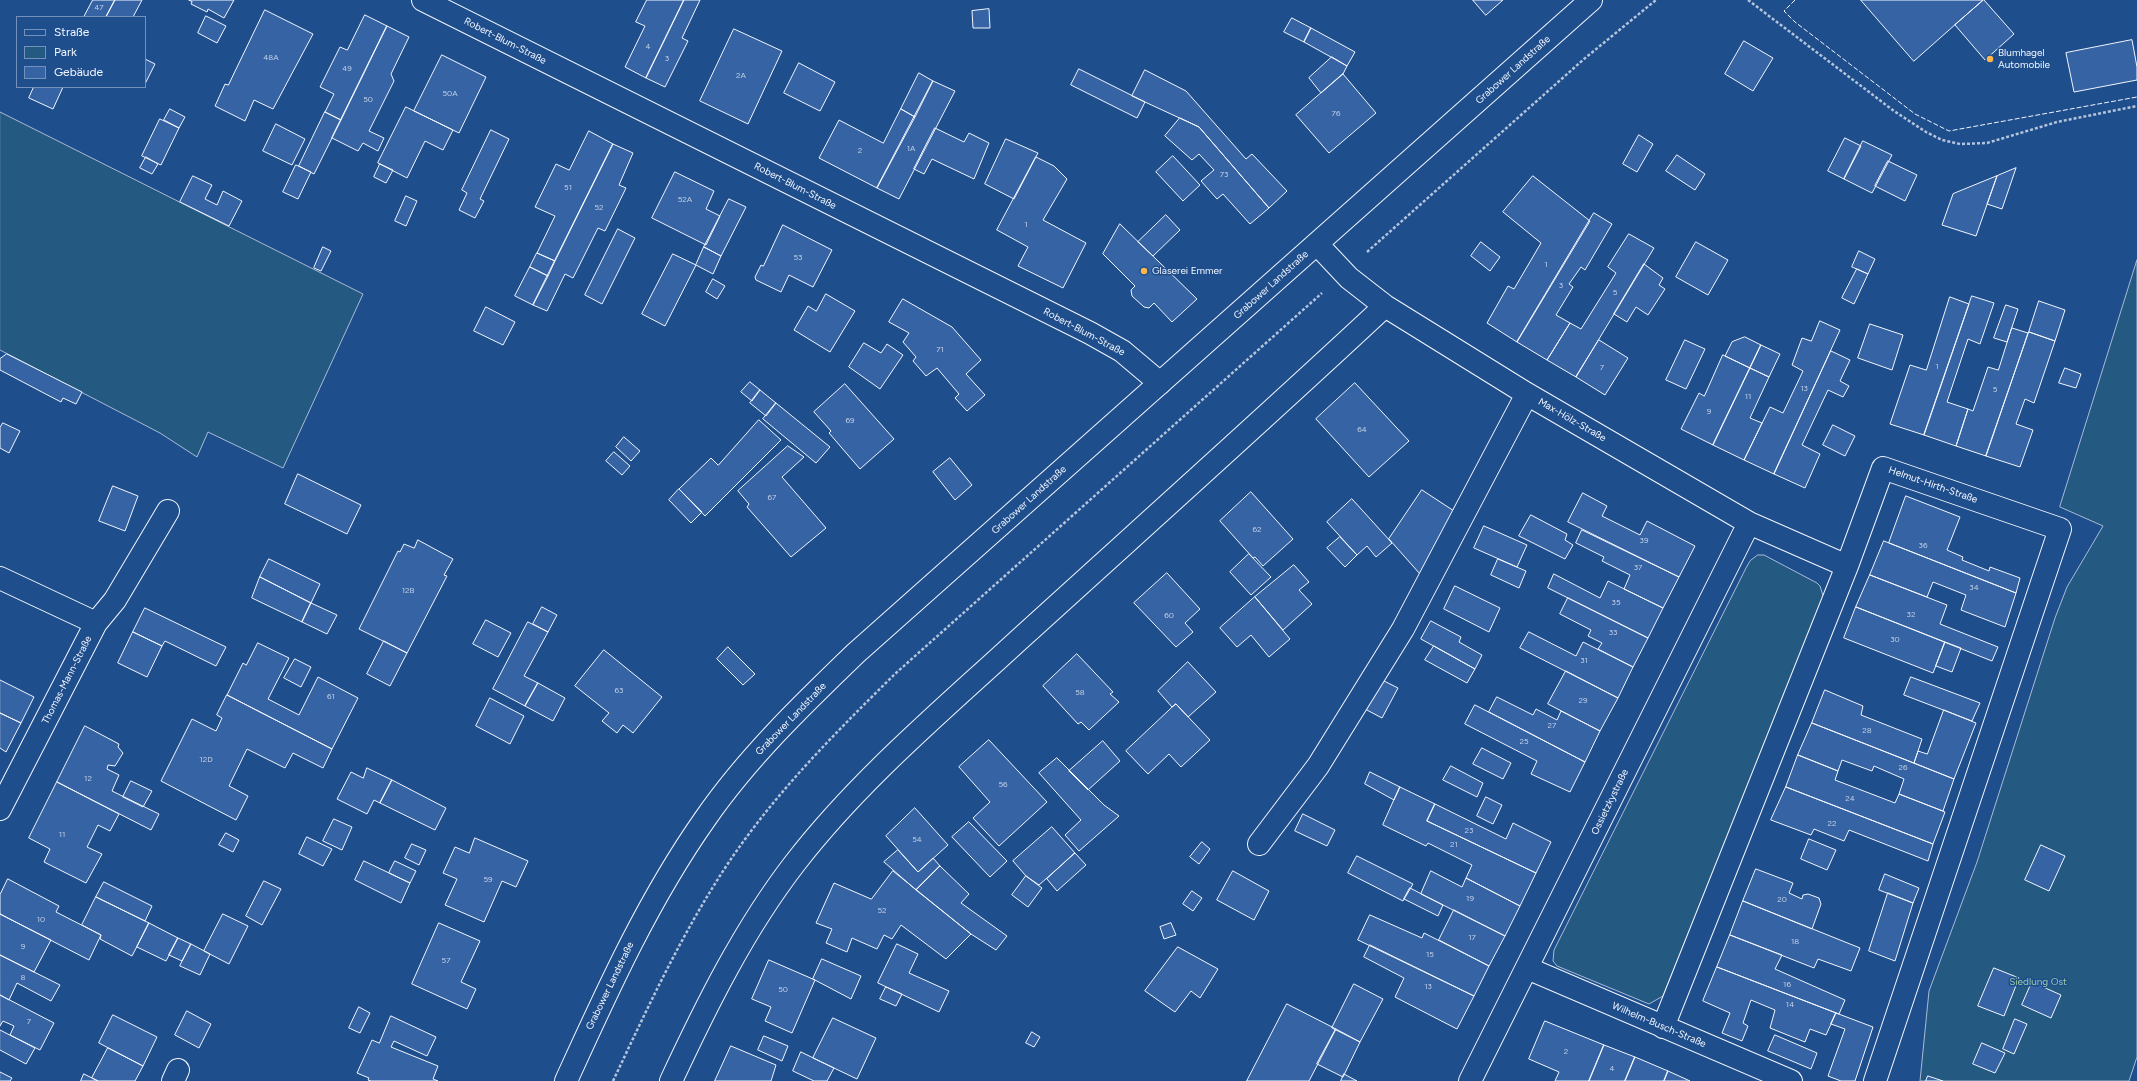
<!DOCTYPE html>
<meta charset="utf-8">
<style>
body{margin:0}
#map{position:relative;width:2137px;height:1081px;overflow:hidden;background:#1f4e8c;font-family:Figtree,sans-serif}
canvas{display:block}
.legend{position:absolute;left:16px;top:16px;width:130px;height:72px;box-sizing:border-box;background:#1f4e8c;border:1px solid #7391ba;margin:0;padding:5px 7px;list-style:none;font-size:12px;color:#f2f6ff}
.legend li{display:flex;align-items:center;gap:8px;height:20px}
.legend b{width:20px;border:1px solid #7391ba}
</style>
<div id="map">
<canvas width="2137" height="1081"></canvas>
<ul class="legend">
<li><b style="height:5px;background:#1f4e8c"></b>Straße</li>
<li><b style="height:11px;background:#245a82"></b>Park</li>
<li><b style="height:11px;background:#3563a3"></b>Gebäude</li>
</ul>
</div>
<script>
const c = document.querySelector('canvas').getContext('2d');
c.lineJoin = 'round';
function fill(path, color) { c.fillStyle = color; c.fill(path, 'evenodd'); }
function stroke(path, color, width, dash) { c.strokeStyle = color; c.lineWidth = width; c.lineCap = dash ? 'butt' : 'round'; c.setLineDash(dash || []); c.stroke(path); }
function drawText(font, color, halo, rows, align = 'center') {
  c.font = font + ' Figtree,sans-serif'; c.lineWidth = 3; c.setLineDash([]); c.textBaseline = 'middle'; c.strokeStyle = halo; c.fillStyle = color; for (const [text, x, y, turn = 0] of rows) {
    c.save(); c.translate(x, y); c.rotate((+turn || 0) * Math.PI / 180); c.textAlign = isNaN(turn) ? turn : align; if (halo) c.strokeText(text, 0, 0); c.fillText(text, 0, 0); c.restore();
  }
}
const green = new Path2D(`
 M0,112l363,182 -80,174 -75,-36 -11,25 -37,-24 -160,-83z
 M2137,260v797l-8,24h-209l9,-90 48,-129 78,-244 12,-31 36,-61 -43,-19z
 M1758,555h6l53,28 3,3 4,13 -161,397 -14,8 -92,-38 -4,-5 1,-11 192,-382 4,-7z`);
fill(green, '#245a82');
stroke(green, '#a8bbd7', 1);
const building = new Path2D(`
 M93,0h22l-9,17h-22z
 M115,0h27l-9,17h-27z
 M189,0h45l-10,18 -16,-9 -1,3 -16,-8 1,-2z
 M647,0h37l-38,78 -21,-11 20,-41 -9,-4z
 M684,0h16l-18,38 6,3 -23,46 -19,-9z
 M1473,0h30l-17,15z
 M1861,0h122l-69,61z
 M1984,0l30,34 -29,26 -30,-35z
 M989,9l1,19h-17l-1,-17z
 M265,10l48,24 -40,75 -19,-9 -9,21 -30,-15 10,-22 3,1z
 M365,15l22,11 -46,94 -16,-8 9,-18 -14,-7 20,-40 7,3z
 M206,16l20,10 -9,17 -19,-10z
 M1292,18l19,10 -7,14 -20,-10z
 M387,26l22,11 -18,37 3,7 -25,50 15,7 -6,13 -15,-8 -5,8 -26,-13z
 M1311,28l44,24 -8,14 -43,-24z
 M734,29l48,22 -34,73 -48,-23z
 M2132,40l5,27v13l-63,12 -8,-39z
 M1744,41l29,17 -20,33 -28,-17z
 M442,55l44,22 -27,56 -45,-22z
 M1332,57l15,9 -4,8 -22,19 -12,-15z
 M145,59l10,5 -10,20z
 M799,63l36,19 -15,29 -36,-18z
 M1079,69l66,33 -8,16 -66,-33z
 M1145,70l41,21 60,68 6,-5 35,37 -18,17 -70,-81 -67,-31z
 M919,73l14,8 -18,36 -14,-8z
 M1343,74l33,39 -47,40 -33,-38z
 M933,81l22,10 -56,108 -22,-11z
 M34,87h29l-10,22 -24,-11z
 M406,107l47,23 -10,20 -18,-9 -18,37 -29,-15z
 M170,109l15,8 -6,11 -15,-8z
 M901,109l14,8 -38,71 -58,-30 20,-38 44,23z
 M325,112l16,8 -27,54 -15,-8z
 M1180,118l19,9 70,81 -19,16 -27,-30 -6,5 -16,-18 13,-11 -15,-16 -7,6 -27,-24z
 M160,119l19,9 -18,37 -19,-9z
 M276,124l29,15 -13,26 -29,-14z
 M935,128l29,14 5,-9 20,10 -15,36 -42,-20 -8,15 -10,-5z
 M491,130l18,9 -29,60 4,2 -9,17 -16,-8 8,-17 -5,-3z
 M589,131l24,13 -58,117 -18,-8 18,-37 -20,-9 21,-43 13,6z
 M1639,135l14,9 -16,28 -14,-8z
 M1845,138l16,8 -17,33 -16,-8z
 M1006,139l32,14 -24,46 -29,-15z
 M1863,141l29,14 -20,38 -28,-14z
 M613,144l20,9 -14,32 7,3 -21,43 -7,-3 -25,50 -8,-4 -18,37 -14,-6z
 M1677,155l28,19 -10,16 -29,-19z
 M1173,156l27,29 -17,16 -27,-29z
 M146,157l12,7 -6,10 -12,-6z
 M1036,157l18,9 13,13 -24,41 43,23 -23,45 -45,-22 10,-19 -31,-17z
 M1888,161l29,14 -12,26 -30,-15z
 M380,164l13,6 -7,13 -12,-6z
 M296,165l15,7 -13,27 -15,-7z
 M2016,168l-14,41 -15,-5 10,-28z
 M675,172l39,19 -8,18 14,7 -14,29 -54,-27z
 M193,176l19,9 -7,14 12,6 6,-14 19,10 -13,25 -49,-24z
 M1533,176l57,45 -73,121 -30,-19 21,-37 6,3 27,-46 -38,-31z
 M1997,176l-21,60 -34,-11 11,-31z
 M406,196l11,5 -11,25 -11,-5z
 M729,199l17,8 -25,49 -17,-9z
 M1594,213l18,11 -27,46 -4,-3 -12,17 4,3 -17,28 14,8 -23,37 -30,-18z
 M1166,215l14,15 -27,26 -15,-14z
 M1120,224l77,75 -25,23 -18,-19 -5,5 -5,-1 -12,-11 -1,-6 4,-4 -32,-32z
 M783,225l49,25 -19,37 -24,-12 -8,17 -25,-12 -1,-3 6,-12 2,1z
 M618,229l17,9 -33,66 -17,-9z
 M1629,234l25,14 -78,129 -29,-17 23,-37 11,6 35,-56 -8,-6z
 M1481,242l19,15 -10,14 -19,-15z
 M1696,242l32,18 -20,35 -32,-18z
 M323,247l8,4 -10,20 -7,-3z
 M704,247l17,9 -8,18 -17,-9z
 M1859,251l16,8 -7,15 -16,-7z
 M537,253l18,8 -7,15 -18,-9z
 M673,254l23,11 -31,61 -23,-12z
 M1644,264l19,14 -4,7 6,4 -17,26 -12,-8 -9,15 -13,-8z
 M530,267l18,9 -15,29 -18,-9z
 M1857,269l11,5 -14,30 -12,-6z
 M713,279l12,7 -8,13 -11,-7z
 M826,294l29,17 -25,41 -36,-22 14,-24 8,5z
 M1972,296l22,7 -14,41 -12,-5 -21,63 21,7 -12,37 -32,-11z
 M1950,297l19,7 -45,131 -34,-11 20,-59 16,5z
 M903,299l49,28 29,33 -15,14 19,21 -18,16 -12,-13 4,-4 -22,-26 -11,8 -13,-15 3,-4 -13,-15 6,-9 -20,-11z
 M2039,301l26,9 -10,31 -26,-9z
 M2006,305l12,4 -11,33 -13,-4z
 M486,307l29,15 -12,23 -29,-14z
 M1820,321l20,9 -66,144 -30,-14 26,-53 13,6 20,-42 -11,-6 10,-27 9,3z
 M1870,324l33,11 -11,35 -34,-12z
 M2012,328l16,5 -42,123 -30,-10 12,-37 5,2 15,-44 10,3z
 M2029,332l26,9 -21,62 -9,-4 -9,25 17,6 -13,37 -34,-11z
 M1745,337l16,8 -11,23 -25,-12 7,-14z
 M1599,340l29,18 -23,37 -29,-18z
 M1685,340l20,9 -19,40 -20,-9z
 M864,343l17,10 6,-9 16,11 -23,34 -31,-22z
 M1761,345l19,9 -11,23 -19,-9z
 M1831,351l19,9 -10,21 9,5 -6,11 -15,-7 -26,55 18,9 -15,34 -31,-14z
 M7,354l75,38 -6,12 -13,-6 -2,4 -61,-32v-11z
 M1723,355l27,13 -37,77 -32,-16 18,-36 5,3z
 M1750,368l19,9 -19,41 12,5 -18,37 -31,-15z
 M2065,368l16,6 -5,14 -17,-5z
 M750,382l10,8 -8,11 -11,-9z
 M1355,383l54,58 -40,36 -53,-58z
 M845,384l49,55 -34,30 -31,-36 2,-2 -17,-19z
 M760,390l16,13 -10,13 -16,-13z
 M776,403l54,44 -14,16 -53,-44z
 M759,420l22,20 -76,76 -26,-27 32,-31 7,7z
 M3,423l17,8 -11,22 -9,-5v-20z
 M1833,425l22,11 -10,20 -22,-11z
 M624,437l16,14 -9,10 -15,-14z
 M788,446l16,11 -22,20 44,51 -35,29 -44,-50 2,-3 -11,-13z
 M614,452l16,14 -8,9 -16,-14z
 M950,458l22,27 -17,15 -22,-28z
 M298,474l63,31 -14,29 -62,-30z
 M113,486l25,10 -13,35 -26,-10z
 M679,489l23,23 -11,11 -22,-23z
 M1422,490l32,21 -34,63 -31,-35z
 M1251,492l42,47 -30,27 -8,-9 -2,1 -33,-37z
 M1583,493l24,13 -5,10 38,19 7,-14 48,25 -16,31 -111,-55z
 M1906,496l54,21 -13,33 16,7 -1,3 27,11 1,-4 30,11 -4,15 -127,-50z
 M1352,499l40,44 -16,14 -9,-11 -10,9 -30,-33z
 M1531,515l36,19 -2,6 8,5 -8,14 -46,-23z
 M1484,526l43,19 -10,22 -43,-19z
 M1582,530l97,47 -16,31 -39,-19 6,-14 -28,-14 2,-4 -28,-14z
 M1340,537l17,18 -12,12 -18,-19z
 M418,540l35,19 -9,16 3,1 -40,77 -48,-24 39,-78 2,1 4,-8 10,4z
 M1884,541l132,52 -11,34 -44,-17 5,-15 -33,-13 -6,15 -57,-22z
 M1249,554l22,23 -20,18 -21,-23z
 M269,559l51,25 -9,19 -51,-26z
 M1498,559l28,12 -7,17 -28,-13z
 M1294,565l15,17 -10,8 13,14 -29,26 -28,-33z
 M1167,573l33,36 -15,14 8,9 -17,15 -42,-44z
 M1554,574l46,24 8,-17 55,27 -15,30 -100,-50z
 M1870,575l77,30 -7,19 58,23 -6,14 -136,-54z
 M260,577l51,26 -9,19 -50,-24z
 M1455,586l45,22 -11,24 -45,-23z
 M1255,597l35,42 -21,18 -18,-22 -14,12 -17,-19z
 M1568,598l80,40 -15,29 -35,-18 4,-6 -14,-7 3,-6 -31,-16z
 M311,603l26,12 -10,19 -25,-12z
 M542,607l15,8 -9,17 -15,-8z
 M1856,607l89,35 -12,31 -89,-35z
 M145,608l81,39 -10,19 -51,-25 -3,5 -29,-14z
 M486,620l25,13 -13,24 -25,-13z
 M1431,621l30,16 -2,5 23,13 -7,14 -54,-30z
 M528,622l20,10 -24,44 14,7 -13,23 -32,-17z
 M133,632l29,14 -15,31 -29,-14z
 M1529,632l47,24 7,-14 50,25 -15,31 -98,-50z
 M384,641l23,12 -17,33 -23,-12z
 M1945,642l16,6 -9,24 -16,-6z
 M258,643l31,15 -21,41 31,16 19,-38 40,21 -26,51 -105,-54 16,-32 3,2z
 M1434,646l41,23 -8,14 -42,-23z
 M728,647l27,27 -12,11 -26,-26z
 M604,650l58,47 -29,36 -10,-8 -6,8 -15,-12 7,-8 -34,-27z
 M1077,654l36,38 -3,2 9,8 -30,28 -8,-8 -3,2 -35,-38z
 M295,659l16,8 -10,20 -17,-9z
 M1188,662l28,30 -28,25 -12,-13 -4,3 -14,-16z
 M1566,671l52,27 -18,33 -52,-27z
 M1911,677l69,26 -8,18 -68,-26z
 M1380,679l18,9 -16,30 -17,-9z
 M0,680l34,17 -13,26 -21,-10z
 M538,683l27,15 -12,23 -28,-15z
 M1825,690l38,16 -2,9 61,24 -8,24 -102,-40z
 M227,695l105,54 -9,19 -30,-15 -8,15 -38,-19 -18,37 19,10 -12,24 -75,-39 31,-62 24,12 6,-13 -5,-3z
 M1497,697l36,18 3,-6 21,11 4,-9 39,20 -15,31 -96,-50z
 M490,698l34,18 -14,28 -34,-18z
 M1176,704l34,36 -29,27 -12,-13 -21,20 -22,-23z
 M1475,705l110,57 -15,30 -39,-18 6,-13 -72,-37z
 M1944,710l32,13 -22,56 -40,-16 4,-12 9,3z
 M0,713l21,10 -15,29 -6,-4z
 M1812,723l142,56 -11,32 -44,-17 5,-15 -30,-13 -2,5 -30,-11 -4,11 -40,-16z
 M85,726l34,18 -1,3 5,6 -8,13 -7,-1 -1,4 12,6 -7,16 47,23 -8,16 -94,-48z
 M989,740l58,62 -48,44 -26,-28 17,-16 -31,-35z
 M1103,741l17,20 -32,29 -19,-19z
 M1482,748l29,15 -8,16 -30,-15z
 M1798,755l40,16 -3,9 60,23 4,-9 46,18 -12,32 -147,-57z
 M1057,758l47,47 15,11 -40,35 -14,-16 16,-15 -42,-47z
 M1451,766l32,17 -6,14 -34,-17z
 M367,768l25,12 -12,23 -6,-3 -7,14 -30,-15 14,-27 12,6z
 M1370,772l30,15 -6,13 -29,-16z
 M392,780l54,28 -11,22 -55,-27z
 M131,781l21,10 -9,16 -20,-10z
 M57,782l62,32 -9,17 -12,-6 -11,22 15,7 -16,29 -42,-21 6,-13 -21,-11z
 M1400,787l35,17 -8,17 109,52 -16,33 -54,-28 6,-13 -44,-22 -2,3 -43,-21z
 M1786,787l147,57 -5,17 -79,-31 -5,11 -30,-12 -3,6 -40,-15z
 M1486,797l16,8 -9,19 -16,-8z
 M1435,804l71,35 7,-16 38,19 -15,31 -109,-52z
 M915,808l33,37 -30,27 -32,-36z
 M1303,814l32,16 -8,16 -32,-15z
 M334,819l18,8 -10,23 -19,-9z
 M969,822l38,39 -17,16 -38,-40z
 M1052,827l23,26 -36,32 -13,-9 -13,-15z
 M226,833l13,7 -6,12 -14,-7z
 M307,837l25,12 -9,17 -24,-12z
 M475,838l53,23 -12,26 -14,-6 -18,41 -39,-17 12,-26 -14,-6 12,-26 14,6z
 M1809,839l27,11 -9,20 -26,-11z
 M1202,842l8,7 -11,15 -9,-7z
 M412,844l14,6 -7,15 -14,-7z
 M2041,845l24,11 -16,35 -24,-11z
 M898,850l20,22 15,-14 7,8 -24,24 -32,-28z
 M1075,853l11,12 -29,26 -10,-12z
 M1357,856l56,28 -10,17 -55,-28z
 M364,861l46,22 -9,20 -46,-23z
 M395,861l21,10 -6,12 -21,-10z
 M940,866l29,28 -8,9 46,33 -11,14 -25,-16 -55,-44z
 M1756,869l37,14 -4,10 13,6 1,-4 5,-1 11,4 2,6 -9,25 -69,-28z
 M893,871l78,63 -25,25 -45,-34 -9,14 -8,-4 -7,14 -25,-11 -5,14 -21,-9 6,-14 -16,-6 18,-40 37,16z
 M1233,871l36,20 -15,29 -37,-20z
 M1431,871l31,16 4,-9 54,28 -15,30 -84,-42z
 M1885,874l34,14 -6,15 -34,-13z
 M1026,876l16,12 -14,19 -16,-12z
 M8,879l51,27 -3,6 45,23 -12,25 -89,-46v-19z
 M264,881l17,8 -19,36 -16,-9z
 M104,882l48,24 -7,15 -49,-24z
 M1410,888l33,17 -5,11 -34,-17z
 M1192,891l10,7 -9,13 -10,-7z
 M1888,893l25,10 -18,58 -26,-10z
 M96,897l53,26 -17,33 -32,-17 1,-4 -19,-10z
 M1743,901l117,47 -9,23 -33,-12 -4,9 -84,-33z
 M1454,910l51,26 -16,30 -50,-26z
 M0,914l51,26 -17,32 -34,-17z
 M223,914l25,12 -19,38 -25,-13z
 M1370,915l52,23 2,-5 65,33 -15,30 -116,-56z
 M149,923l29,15 -12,23 -29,-14z
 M439,923l41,18 -19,41 15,7 -9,20 -55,-25z
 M1171,923l5,12 -12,4 -4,-12z
 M1730,935l52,20 -7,14 70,31 -6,14 -122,-47z
 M178,938l13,6 -9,17 -13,-6z
 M191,944l19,10 -10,21 -20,-9z
 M897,944l21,10 -9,19 40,18 -10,21 -61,-29z
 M1370,945l104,51 -17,33 -62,-32 9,-19 -40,-21z
 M1178,947l40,22 -18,29 -9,-7 -16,21 -30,-21z
 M0,955l60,30 -9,16 -34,-18 -8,17 -9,-5z
 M822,959l39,17 -10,23 -38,-20z
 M769,960l46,20 -23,53 -27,-12 6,-14 -19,-8z
 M1717,967l119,46 -10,22 -16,-6 -5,13 -35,-14 5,-18 -24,-10 -8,23 5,3 -6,15 -20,-8 8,-20 -27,-12z
 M1994,968l25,10 -15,38 -26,-10z
 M2032,982l29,13 -10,23 -29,-13z
 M1354,984l29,15 -23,43 -28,-14z
 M886,987l16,7 -6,12 -16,-7z
 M0,995l54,28 -14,27 -30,-15 4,-9 -11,-5 -3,5z
 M1287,1004l49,25 -27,52h-62z
 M359,1007l11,6 -10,20 -11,-5z
 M187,1011l24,13 -12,24 -24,-13z
 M1836,1013l37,14 -18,54h-14l-13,-5 17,-47 -14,-5z
 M113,1015l44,22 -14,29 -44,-23z
 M391,1016l45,21 -9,19 -33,-15 -3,6 47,19 -5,13 5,2h-67l-3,-1 1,-2 -12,-5 15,-33 7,3z
 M833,1018l43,20 -19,41 -44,-21z
 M2015,1019l12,5 -13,30 -11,-5z
 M1545,1021l59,24 -15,36h-34l4,-9 -30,-13z
 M1336,1029l24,13 -17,35 -26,-13z
 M0,1030l35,18 -9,16 -26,-14z
 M1032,1032l8,5 -6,10 -8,-4z
 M1775,1035l42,18 -6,16 -43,-18z
 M764,1036l24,10 -6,15 -24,-11z
 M1982,1043l23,10 -10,20 -22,-9z
 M1604,1045l31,12 -10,24h-36z
 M731,1046l45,19 -5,16h-56z
 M108,1048l35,18 -8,15h-37l-6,-3z
 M801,1052l33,16 -7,13h-13l-21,-10z
 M1635,1057l33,14 -4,10h-39z
 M1668,1071l22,10h-26z
 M0,1072l12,6 -2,3h-10z
 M84,1074l14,7h-17z
 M1344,1074l13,7h-16z
 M1928,1076l15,5h-17z`);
fill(building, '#3563a3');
stroke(building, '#f2f6ff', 1);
const minor = new Path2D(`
 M423,0l667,333 32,18 38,32
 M1317,244l32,34 36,28 142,88 222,129 98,43
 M0,578l96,45 -96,186
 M96,623l19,-23 53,-89
 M1259,844l59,-78 85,-137 124,-235
 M1527,968l264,113
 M1663,1027l184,-461 36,-98 177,61 -185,552
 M173,1081l5,-11
 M671,1081c35,-75 73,-152 124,-218 65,-84 149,-154 227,-226 121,-110 243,-219 363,-331
 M1470,1081l279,-558`);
const major = new Path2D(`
 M566,1081c41,-90 82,-181 139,-262 42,-61 98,-115 151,-166l735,-653`);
stroke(minor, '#f2f6ff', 24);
stroke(major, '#f2f6ff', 24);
stroke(new Path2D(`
 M1748,0l146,111 32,21 16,8 18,4 27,-1 70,-21 80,-16
 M1367,252l217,-193 72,-59
 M613,1081c35,-74 69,-148 114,-216 47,-71 109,-133 169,-192l426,-380`), '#b3c4dc', 2.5, [3, 2]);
stroke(minor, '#1f4e8c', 22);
stroke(major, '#1f4e8c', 22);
stroke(new Path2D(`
 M1795,0l-11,11 11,11 120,92 34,17 188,-34`), '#f2f6ff', 1, [5, 2]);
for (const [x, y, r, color] of [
 [1990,59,4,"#ffb74d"],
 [1144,271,4,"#ffb74d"]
]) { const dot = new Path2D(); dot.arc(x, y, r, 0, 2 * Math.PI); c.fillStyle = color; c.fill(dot); stroke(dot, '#1f4e8c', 1.5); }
drawText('8px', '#c3d1e8', null, [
 ["47",99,8],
 ["4",648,47],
 ["48A",271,58],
 ["3",667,59],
 ["49",347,69],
 ["2A",741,76],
 ["50A",450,94],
 ["50",368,100],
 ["76",1336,114],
 ["1A",911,149],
 ["2",860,151],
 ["73",1224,175],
 ["51",568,188],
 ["52A",685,200],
 ["52",599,208],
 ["1",1026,225],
 ["53",798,258],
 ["1",1546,265],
 ["3",1561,286],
 ["5",1615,293],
 ["71",940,350],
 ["1",1937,367],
 ["7",1602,368],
 ["13",1804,389],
 ["5",1995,390],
 ["11",1748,397],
 ["9",1709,412],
 ["69",850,421],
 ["64",1362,430],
 ["67",772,498],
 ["62",1257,530],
 ["39",1644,541],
 ["36",1923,546],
 ["37",1638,568],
 ["34",1974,588],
 ["12B",408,591],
 ["35",1616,603],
 ["32",1911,615],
 ["60",1169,616],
 ["33",1613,633],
 ["30",1895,640],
 ["31",1584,661],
 ["63",619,691],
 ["58",1080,693],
 ["61",331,697],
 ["29",1583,701],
 ["27",1552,726],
 ["28",1867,731],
 ["25",1524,742],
 ["12D",206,760],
 ["26",1903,768],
 ["12",88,779],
 ["56",1003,785],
 ["24",1850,799],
 ["22",1832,824],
 ["23",1469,831],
 ["11",62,835],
 ["54",917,840],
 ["21",1454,845],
 ["59",488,880],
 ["19",1470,899],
 ["20",1782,900],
 ["52",882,911],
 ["10",41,920],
 ["17",1472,938],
 ["18",1795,942],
 ["9",23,947],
 ["15",1430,955],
 ["57",446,961],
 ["8",23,978],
 ["16",1787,985],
 ["13",1428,987],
 ["50",783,990],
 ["14",1790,1005],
 ["7",29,1022],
 ["2",1566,1052],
 ["4",1612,1069]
]);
drawText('10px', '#f2f6ff', '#1f4e8c', [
 ["Robert-Blum-Straße",505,41,27],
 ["Grabower Landstraße",1513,70,-42],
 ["Robert-Blum-Straße",795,186,27],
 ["Grabower Landstraße",1271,285,-42],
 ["Robert-Blum-Straße",1084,332,28],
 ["Max-Hölz-Straße",1572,420,30],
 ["Helmut-Hirth-Straße",1933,485,19],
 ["Grabower Landstraße",1029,500,-42],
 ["Thomas-Mann-Straße",67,680,-63],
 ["Grabower Landstraße",791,719,-46],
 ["Ossietzkystraße",1610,802,-64],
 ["Grabower Landstraße",610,986,-64],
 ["Wilhelm-Busch-Straße",1659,1025,23]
]);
drawText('10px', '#f2f6ff', '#1f4e8c', [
 ["Blumhagel",1998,53],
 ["Automobile",1998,65],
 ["Glaserei Emmer",1152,271]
], 'left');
drawText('10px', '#97c8a6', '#1f4e8c', [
 ["Siedlung Ost",2038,982]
]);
</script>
